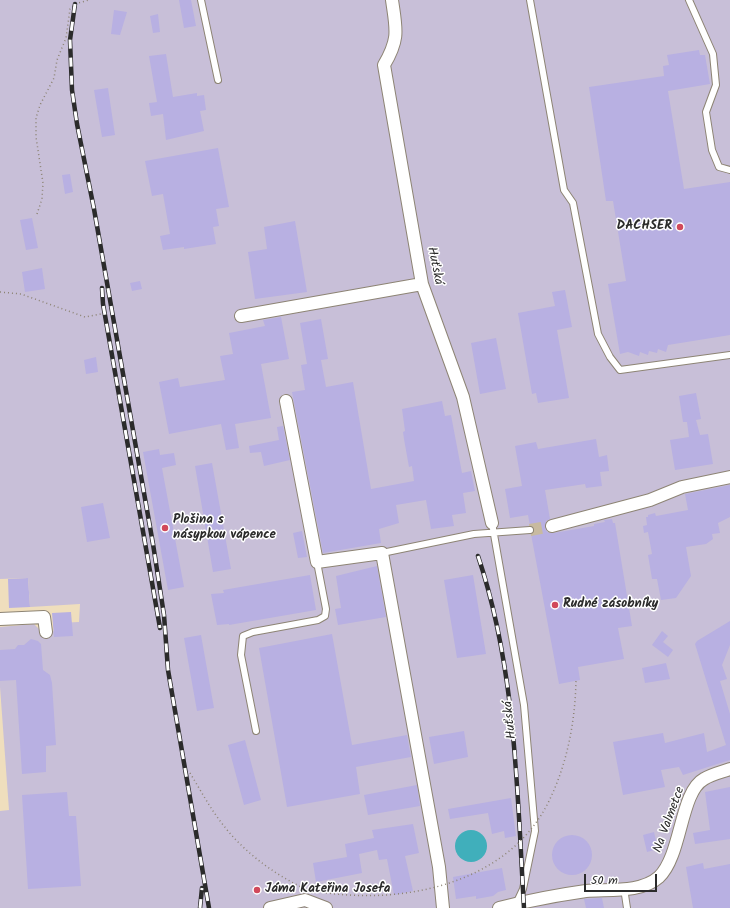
<!DOCTYPE html>
<meta charset="utf-8">
<style>
body{margin:0}
#map{position:relative;width:730px;height:908px;overflow:hidden;background:#efdebd;font-family:Kalam,sans-serif}
canvas{display:block}
.scale{position:absolute;left:584px;top:874px;width:73px;height:18px;box-sizing:border-box;border:2px solid #2b2b2b;border-top:0;padding-left:5px;font-size:12px;line-height:14px;white-space:nowrap;color:#2b2b2b;-webkit-text-stroke:3px #fff;paint-order:stroke}
</style>
<div id="map">
<canvas width="730" height="908"></canvas>
<div class="scale">50 m</div>
</div>
<script>
const c = document.querySelector('canvas').getContext('2d');
c.lineJoin = 'round';
function fill(path, color) { c.fillStyle = color; c.fill(path, 'evenodd'); }
function stroke(path, color, width, dash) { c.strokeStyle = color; c.lineWidth = width; c.lineCap = dash ? 'butt' : 'round'; c.setLineDash(dash || []); c.stroke(path); }
function drawText(font, color, halo, rows, align = 'center') {
  c.font = font + ' Kalam,sans-serif'; c.lineWidth = 3; c.setLineDash([]); c.textBaseline = 'middle'; c.strokeStyle = halo; c.fillStyle = color; for (const [text, x, y, turn = 0] of rows) {
    c.save(); c.translate(x, y); c.rotate((+turn || 0) * Math.PI / 180); c.textAlign = isNaN(turn) ? turn : align; if (halo) c.strokeText(text, 0, 0); c.fillText(text, 0, 0); c.restore();
  }
}
fill(new Path2D(`
 M0,0h730v908h-730v-97l9,-1 -9,-123v-60l34,-3 8,8 16,-1v-8l21,-1 1,-18 -50,3 -2,-29 -28,1z`), '#c8bfd8');
fill(new Path2D(`
 M455 846a16 16 0 1 1 32 0a16 16 0 1 1-32 0Z`), '#40afbb');
fill(new Path2D(`
 M179,0h12l5,26 -12,2z
 M114,10l13,2 -7,23 -9,-1z
 M158,14l2,18 -7,1 -3,-17z
 M699,50l1,5h5l5,29 -42,7 16,98 46,-7v153l-62,10 -2,7 -8,-3 -1,4 -8,-2 -1,4 -8,-3 -1,4 -11,-4 -8,2 -12,-70 18,-3 -13,-80h-7l-17,-114 75,-11 -1,-10 6,-1 -2,-10z
 M166,54l7,43 24,-4v3l7,-1 2,15 -6,1 4,20 -38,9 -3,-26 -12,2 -2,-13 8,-1 -8,-46z
 M108,88l7,47 -13,2 -8,-47z
 M218,148l11,59 -13,2 3,17 -6,1 3,17 -32,5v-2l-21,3 -3,-14 10,-2 -7,-40 -11,2 -7,-35z
 M70,174l3,18 -8,2 -3,-19z
 M32,218l6,30 -12,2 -6,-30z
 M295,221l12,71 -52,7 -7,-47 19,-3 -3,-22z
 M42,268l3,21 -20,3 -3,-20z
 M140,281l2,8 -10,2 -2,-8z
 M565,290l7,37 -15,3 12,68 -31,5 -2,-10 -4,1 -14,-81 37,-7 -3,-14z
 M281,317l8,42 -28,5 10,54 -36,6 4,24 -13,2 -5,-26 -52,10 -10,-52 19,-4 2,9 45,-7 -5,-24 13,-2 -4,-21 36,-7 -2,-6z
 M321,319l7,40 -7,1 5,27 27,-5 18,107 43,-8 -2,-15 -3,1 -5,-28 -1,-7 2,-1 -3,-22 40,-8 3,15 6,-1 11,58 9,-2 4,20 -12,2 3,20 -14,2 2,11 -23,3 -5,-29 -30,5 3,18 -20,6 2,14 -58,10 -31,-161 13,-2 -4,-25 6,-1 -7,-41z
 M496,338l10,51 -26,5 -9,-51z
 M96,357l2,15 -12,2 -2,-14z
 M696,393l5,26 -5,1 4,15 8,-1 5,30 -38,6 -5,-30 19,-3 -2,-15h-4l-4,-26z
 M283,426l7,34 -26,6 -3,-14 -11,1 -1,-7 30,-6 -2,-13z
 M596,439l3,18 8,-2 2,16 -9,1 2,14 -16,2 -1,-4 -40,6 5,29 -4,2 -1,7 2,4 7,1 40,-7v-2l11,-2 -1,-2 8,-1 1,4h2l17,103 -14,2 6,31 -46,8 2,13 -21,4 -28,-150 3,-5 -4,-3 -2,-11 -18,3 -5,-29 17,-3 -7,-40 21,-4 2,7z
 M159,449l1,6 14,-2 2,12 -14,3 22,119 -16,3 -25,-138z
 M212,463l19,106 -18,3 -18,-106z
 M730,485v32l-12,6 2,10 -8,1 1,5 -7,5 -20,3 5,29 -15,22 -15,2 -4,-21h-5l-4,-24 4,-1 -4,-22 -4,1 -1,-7 4,-1 -1,-8h2v-2l7,-2 1,3 32,-6 -3,-16z
 M103,503l7,35 -23,4 -6,-35z
 M302,531l5,26 -9,1 -5,-25z
 M377,566l9,51 -48,8 -3,-16 6,-1 -5,-32z
 M310,575l6,35 -87,15v-1l-12,1 -6,-31 13,-1 -1,-3z
 M473,575l13,79 -29,4 -13,-78z
 M28,578l2,29 -21,1 -1,-29z
 M71,612l2,24 -19,1 -2,-24z
 M730,621v24l-8,20 5,14 -7,2 10,33v46l-47,15 -4,-8 -18,3 4,17 -42,8 -10,-53 50,-9 2,10 39,-10 3,19 19,-7 -31,-101 2,-3z
 M662,631l6,5 -5,6 10,8 -5,7 -16,-12z
 M332,634l20,111 55,-10 4,22 -55,10 4,27 -73,13 -28,-159z
 M201,635l13,73 -17,3 -13,-73z
 M31,639l7,2 3,3 2,26 7,5 2,8 4,62 -10,1v26l-24,2 -6,-94 -16,1v-31l15,-1 3,-4h6z
 M666,663l4,16 -25,4 -3,-15z
 M464,731l4,26 -34,7 -5,-27z
 M245,740l16,60 -17,5 -16,-60z
 M417,785l3,21 -52,9 -4,-20z
 M730,787v52l-35,5 -2,-11 17,-3 -5,-38z
 M67,792l2,24h7l5,70 -53,3 -6,-94z
 M511,798l5,38 -11,2 -1,-7 -12,3 -4,-21 -38,6 -2,-10z
 M413,824l6,29 -14,3 8,35 -19,4 -7,-36 -8,1 -2,-10 -18,4 3,19 -46,9 -3,-19 34,-6 -2,-13 29,-6 -2,-8z
 M654,832l4,17 -11,3 -4,-17z
 M552 855a20 20 0 1 1 40 0a20 20 0 1 1-40 0Z
 M703,863l1,6 26,-5v44h-37l-7,-41z
 M502,868l4,22 -8,2 -5,4 -17,3v-3l-20,3 -3,-22z
 M602,898l2,10h-18l-2,-9z`), '#b8b0e2');
stroke(new Path2D(`
 M530,530l22,-4`), '#c8baa0', 12, [12, 6]);
const service = new Path2D(`
 M201,0l17,80
 M530,0l34,190 9,13 25,131 12,23 10,13 110,-15
 M689,0l24,54 3,31 -10,27 6,38 7,17 11,3
 M492,523l32,182 11,126 -12,58 -7,15
 M382,553l92,-19 56,-4
 M256,731l-15,-76 2,-19 10,-4 65,-12 7,-4 1,-7 -9,-47
 M624,888l3,20`);
const minor = new Path2D(`
 M392,0c4,29 8,38 -8,65l38,219 41,113 29,126
 M241,316l181,-32
 M286,401l31,161 65,-9 57,314 4,41
 M552,526l98,-26 32,-13 48,-10
 M0,619l44,-2 2,15
 M270,908l35,-8 21,8
 M499,908c28,-7 58,-13 87,-17 23,-2 55,2 73,-14 23,-22 21,-85 45,-98 8,-5 18,-7 26,-10`);
stroke(service, '#8d8474', 8);
stroke(minor, '#8d8474', 14);
stroke(new Path2D(`
 M37,214l5,-15 1,-16 -7,-46v-19l4,-13 14,-27 3,-18 9,-22 4,-29 5,-5 14,-4
 M0,292l21,2 64,23 16,-3`), '#8d8474', 1.5, [1, 3]);
stroke(service, '#fff', 6);
stroke(minor, '#fff', 12);
const rail = new Path2D(`
 M75,4l-5,36 2,50 5,34 17,85 59,335 11,71 4,55 41,238
 M102,288l1,16 57,324
 M478,556c38,113 39,234 46,352
 M200,908l2,-20`);
stroke(rail, '#2b2b2b', 4.5);
stroke(rail, '#fff', 3, [9]);
stroke(new Path2D(`
 M190,773c11,18 21,37 34,53 21,27 50,48 81,63 87,19 200,-1 243,-86 19,-38 27,-80 28,-122`), '#8d8474', 1.5, [1, 3]);
for (const [x, y, r, color] of [
 [680,227,4,"#d1495b"],
 [165,528,4,"#d1495b"],
 [555,605,4,"#d1495b"],
 [257,890,4,"#d1495b"]
]) { const dot = new Path2D(); dot.arc(x, y, r, 0, 2 * Math.PI); c.fillStyle = color; c.fill(dot); stroke(dot, '#fff', 1.5); }
drawText('bold 13px', '#2b2b2b', '#fff', [
 ["DACHSER",672,227,"right"],
 ["Plošina s",173,521],
 ["násypkou vápence",173,536],
 ["Rudné zásobníky",563,605],
 ["Jáma Kateřina Josefa",265,890]
], 'left');
drawText('13px', '#2b2b2b', '#fff', [
 ["Huťská",434,266,78],
 ["Huťská",511,720,-96],
 ["Na Valmetce",670,820,-70]
]);
</script>
